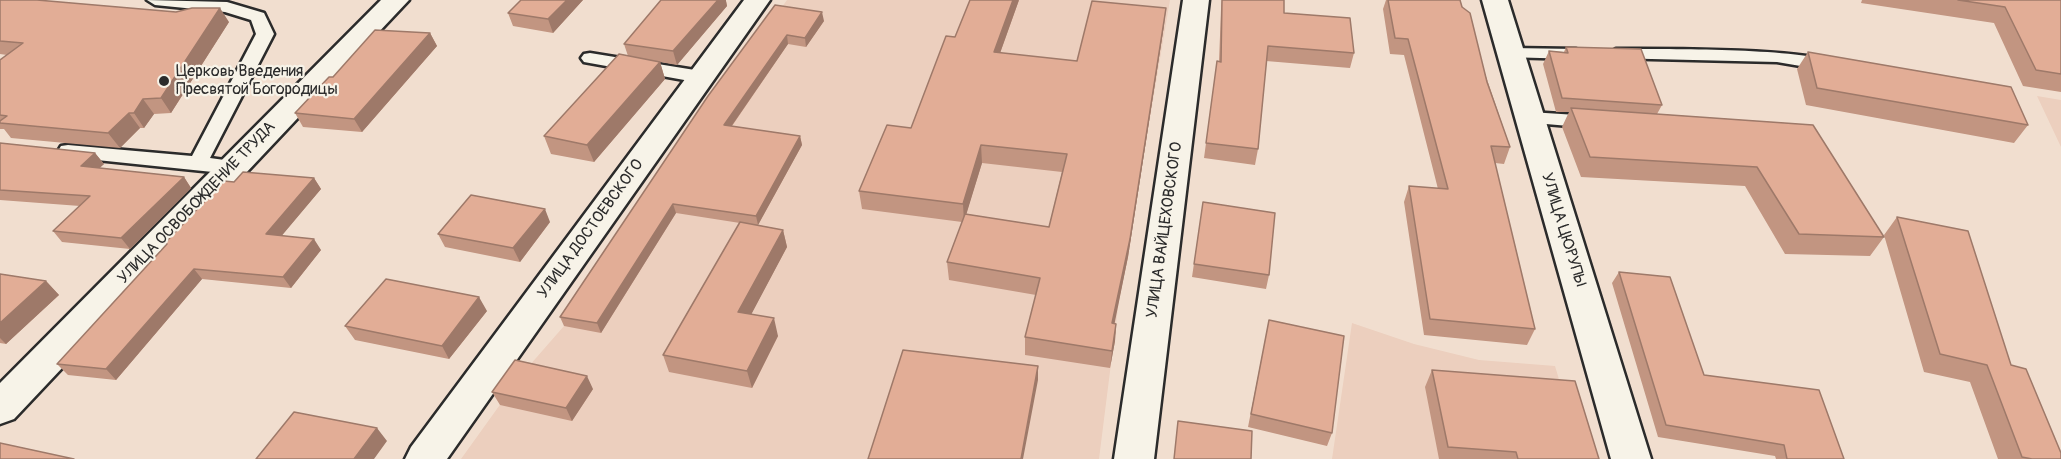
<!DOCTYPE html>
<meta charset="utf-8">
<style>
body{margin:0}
canvas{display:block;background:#f1decf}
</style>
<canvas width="2061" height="459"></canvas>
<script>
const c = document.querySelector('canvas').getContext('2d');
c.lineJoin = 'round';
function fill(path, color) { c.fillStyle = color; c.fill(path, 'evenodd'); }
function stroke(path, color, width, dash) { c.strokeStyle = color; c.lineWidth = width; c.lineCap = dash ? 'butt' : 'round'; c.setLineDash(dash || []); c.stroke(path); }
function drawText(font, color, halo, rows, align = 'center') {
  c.font = font + ' Pangolin,sans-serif'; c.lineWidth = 4.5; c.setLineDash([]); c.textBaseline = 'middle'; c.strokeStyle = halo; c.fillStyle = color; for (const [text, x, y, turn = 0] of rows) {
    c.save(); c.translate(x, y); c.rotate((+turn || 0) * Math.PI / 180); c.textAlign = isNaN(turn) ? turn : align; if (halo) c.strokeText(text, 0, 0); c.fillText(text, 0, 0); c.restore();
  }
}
fill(new Path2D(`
 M787,0h383l-52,308 -19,151h-638l61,-85 42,-48 141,-213z
 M2037,96l24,4v47z
 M1352,323l62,21 65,16 76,6 28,93h-251z`), '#eccfbe');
const lane = new Path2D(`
 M147,0l80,2 37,11 10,21 -64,124 29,4 3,5 -3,5 -7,2 -164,-17 -7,-1 -3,-5 3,-5 7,-1 124,11 64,-122 -5,-14 -26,-8 -70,-7z
 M1511,48l65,1 9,5 -9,5 -71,-2 -3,-4z
 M1616,49c31,0 210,-2 223,17l-9,5 -53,-9 -167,-4 -3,-4z
 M590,53l111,18 9,6 -9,6 -117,-21 -3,-4 3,-4z
 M1530,112l62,4 7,2 2,4 -2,4 -7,2 -69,-6 -2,-4 2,-4z`);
const street = new Path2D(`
 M381,0h28l-395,419 -14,5v-41z
 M744,0h26l-323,459h-42l6,-12z
 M1183,0h26l-55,459h-40z
 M1482,0h26l143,459h-40z`);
stroke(lane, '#2b2b2b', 5);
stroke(street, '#2b2b2b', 5);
fill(lane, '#f7f3e8');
fill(street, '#f7f3e8');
fill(new Path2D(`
 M0,0l229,22 -58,91 -17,1 -10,14h-4l-20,20 -109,-10 -7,-9h-4v-69l7,-5 -7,-1z
 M521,0h62l-30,33 -40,-7 -5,-13z
 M661,0h65v1l1,5 -50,59 -17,-3 5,17 -71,83 -43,-8 -7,-18 84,-80 -4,-12z
 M1019,0l-19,53 77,8 87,-36 -36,232 -14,66 2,1 -1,17 -5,27 -85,-13v-18l11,-42 -87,-15 -2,-18 15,-40 -100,-13 -3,-18 52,-63zM982,163l80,9 -13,55 -83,-13z
 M1222,0h62v13l70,40 -4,15 -84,-7 -8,88 -3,16 -51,-7 13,-97 2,1 2,-53z
 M1386,0h74l50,147 -6,17 -9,-1 40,166 -8,16 -103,-10 -20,-133 5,-16 29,3 -34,-134 -14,-1 -7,-45z
 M1862,0h199v92l-38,-6 -29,-63 -133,-20z
 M775,5l49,16 -18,26 -18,-3 -56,82 68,10 2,9 -44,80 25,5 4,17 -36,67 27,22 -26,52 -83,-16 -6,-17 77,-132 -64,-10 -75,120 -37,-7 -4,-9z
 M430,33l7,13 -75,86 -59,-5 -8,-14z
 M1566,47l96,58 -5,9 156,11 71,112 -14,19 -85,-2 -40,-68 -164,-9 -19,-50 7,-15h-13l-13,-48 6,-13 15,1z
 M1808,52l220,73 -14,18 -208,-38 -9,-36z
 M0,143l95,10 9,11 -5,4 85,9 7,11 -61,61 -68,-7 -9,-11 27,-25 -80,-6z
 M314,178l7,11 -40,47 40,14 -30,38 -89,-9 -86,101 -48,-5 -11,-11 177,-182z
 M1203,202l66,73 -3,14 -74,-12z
 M1897,217l114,148 50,94h-63l-28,-77 -46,-10 -40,-137z
 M550,222l-30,40 -75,-15 -7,-13z
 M1619,272l85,103 140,84h-68l-1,-3 -117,-19 -46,-154z
 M0,274l46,7 13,14 -53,49 -6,-1z
 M487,311l-38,48 -94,-19 -10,-14z
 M1269,320l63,113 -5,13 -79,-19z
 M1432,370l167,89h-160l-14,-72z
 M593,389l-21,32 -72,-16 -8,-13z`), '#c29581');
fill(new Path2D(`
 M567,0h16l-30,33 -5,-14z
 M718,0h8v1l1,5 -50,59 -4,-14z
 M1013,0h6l-25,70v-18z
 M220,8l9,14 -58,91 -10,-15z
 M1166,8l-2,17 -36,232 -17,84 1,-18z
 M822,12l2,9 -18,26 -1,-9z
 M430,33l7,13 -75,86 -8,-13z
 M787,35l1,9 -62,90 -2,-9z
 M660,62l5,17 -71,83 -7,-17z
 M143,99l11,15 -10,14 -10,-15z
 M129,113l11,15 -20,20 -12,-15z
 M800,136l2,9 -44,80 -2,-9z
 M981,145l1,18 -18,59 -1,-18z
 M95,153l9,11 -14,13 -9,-11z
 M184,177l7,11 -61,61 -9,-11z
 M314,178l7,11 -47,56 -8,-11z
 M673,204l3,9 -75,120 -4,-10z
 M545,209l5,13 -30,40 -7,-14z
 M783,230l4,17 -44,83 -5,-18z
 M314,239l7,11 -30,38 -8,-11z
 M194,269l8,10 -86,101 -10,-11z
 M46,281l13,14 -53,49 -6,-6v-15z
 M479,297l8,14 -38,48 -7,-13z
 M774,318l4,18 -26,52 -5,-17z
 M1116,324l-1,17 -5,27 2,-17z
 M1038,366v14l-15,79h-2z
 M587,376l6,13 -21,32 -6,-13z
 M377,428l10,13 -13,18h-20z`), '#9e7969');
const building = new Path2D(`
 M0,0h37l139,12 16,-4h28l-59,90 -18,1 -9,14h-5l-21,20 -108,-10v-2l7,-5 -7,-1v-55l23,-17 -23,-2z
 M521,0h46l-19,19 -40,-6z
 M661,0h57l-45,51 -49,-7z
 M970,0h43l-19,52 83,9 15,-60 74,7 -36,231 -18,84 4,1 -4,27 -87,-14 15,-59 -93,-16 18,-48 84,13 18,-73 -86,-9 -18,59 -104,-13 28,-66 24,3 35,-92 9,1z
 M1222,0h62v13l66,5 4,35 -86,-7 -10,103 -52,-6 11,-82 4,1z
 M1388,0h72l2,7 8,6 17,69 23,65 -19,-1 44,183 -105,-10 -21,-133 39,3 -40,-150 -13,-1z
 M1958,0h103v74l-25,-4 -31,-63z
 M775,5l47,7 -17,26 -18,-3 -63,90 76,11 -44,80 -83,-12 -76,119 -37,-6 148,-221z
 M375,30l55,3 -76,86 -59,-6 34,-36h4z
 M1566,47l75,2 21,56 -100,-7 -13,-47 19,2z
 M1808,52l203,35 17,38 -211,-37z
 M619,54l41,8 -73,83 -43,-9z
 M1571,108l242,17 71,112 -85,-3 -42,-67 -167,-10z
 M0,143l95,10 -14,13 103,11 -63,61 -68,-7 37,-35 -90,-6z
 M243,172l71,6 -48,56 48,5 -31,38 -89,-8 -88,100 -49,-5 110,-120 -2,-1 59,-62 10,1z
 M471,195l74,14 -32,39 -75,-14z
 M1203,202l72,11 -6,62 -75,-11z
 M1897,217l71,14 43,134 15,4 35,84v6h-29l-10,-2 -35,-92 -47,-11z
 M740,222l43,8 -45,82 36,6 -27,53 -84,-16z
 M1619,272l51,5 34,98 115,15 25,69h-57l-3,-14 -118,-20z
 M0,274l46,7 -46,42z
 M386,279l93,18 -37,49 -97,-20z
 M1269,320l75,16 -12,97 -81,-19z
 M903,350l135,16 -17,93h-153z
 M515,360l72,16 -21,32 -74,-16z
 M1432,370l143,11 24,78h-81l-2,-7 -68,-5z
 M294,412l83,16 -23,31h-98z
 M1178,421l74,10 -1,28h-77z
 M0,443l74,16h-74z`);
fill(building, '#e2ad96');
stroke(building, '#9e7969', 1.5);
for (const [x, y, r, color] of [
 [164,81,6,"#2b2b2b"]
]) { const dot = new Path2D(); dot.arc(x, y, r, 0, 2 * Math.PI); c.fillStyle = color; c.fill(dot); stroke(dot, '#f7f3e8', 2); }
drawText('16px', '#2b2b2b', '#f7f3e8', [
 ["Церковь Введения",176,72],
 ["Пресвятой Богородицы",176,90]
], 'left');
drawText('16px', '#2b2b2b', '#f7f3e8', [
 ["УЛИЦА ОСВОБОЖДЕНИЕ ТРУДА",197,203,-46],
 ["УЛИЦА ДОСТОЕВСКОГО",591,229,-54],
 ["УЛИЦА ВАЙЦЕХОВСКОГО",1165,230,-82],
 ["УЛИЦА ЦЮРУПЫ",1563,230,73]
]);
</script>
